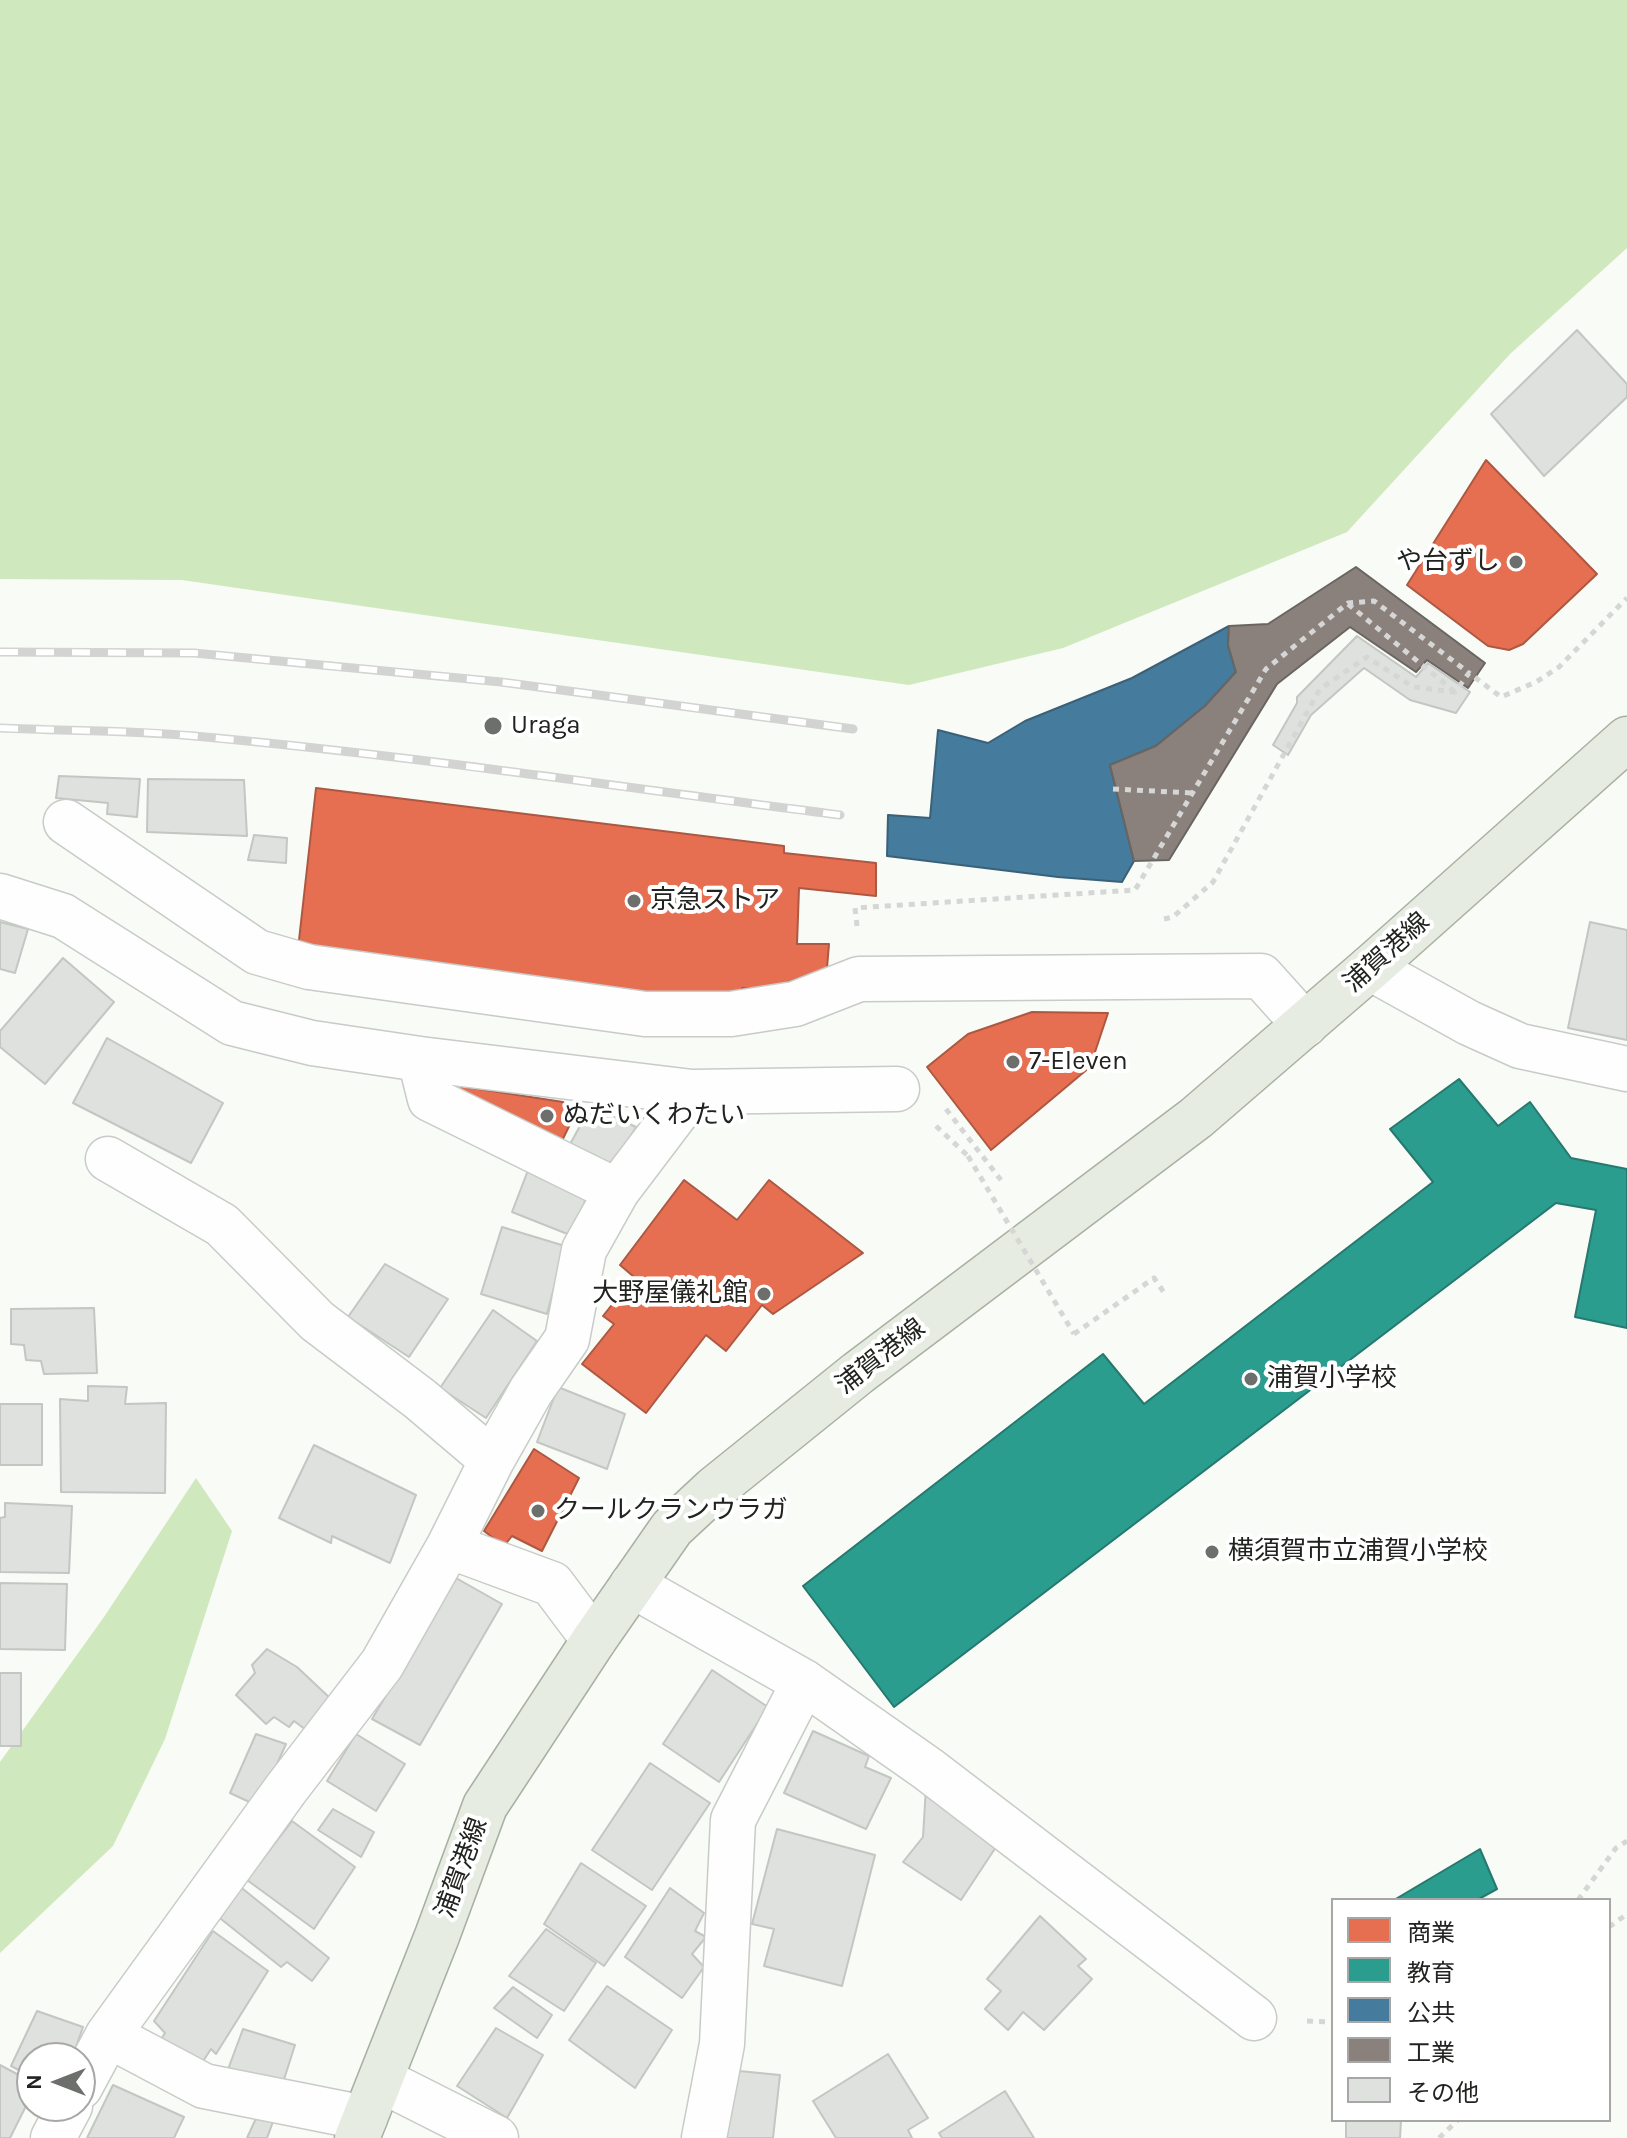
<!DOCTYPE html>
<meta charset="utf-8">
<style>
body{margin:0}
#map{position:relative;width:1627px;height:2138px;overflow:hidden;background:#f8fbf6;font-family:Karla,"Noto Sans JP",sans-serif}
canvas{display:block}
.legend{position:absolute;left:1331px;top:1898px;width:280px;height:224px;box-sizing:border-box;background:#fff;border:2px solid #a6a7a6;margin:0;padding:10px 14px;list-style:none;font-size:24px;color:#212320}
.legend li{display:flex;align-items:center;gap:16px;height:40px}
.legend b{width:40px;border:2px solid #a6a7a6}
.north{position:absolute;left:16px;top:2042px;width:80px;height:80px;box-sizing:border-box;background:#fff;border:2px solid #a6a7a6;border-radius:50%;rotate:270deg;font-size:22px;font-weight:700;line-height:32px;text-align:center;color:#212320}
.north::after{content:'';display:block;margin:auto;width:28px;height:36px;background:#6c6f6b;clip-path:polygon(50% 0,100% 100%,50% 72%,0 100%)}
</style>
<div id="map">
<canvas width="1627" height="2138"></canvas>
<ul class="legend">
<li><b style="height:22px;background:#e76f51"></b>商業</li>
<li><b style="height:22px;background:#2a9d8f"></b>教育</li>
<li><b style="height:22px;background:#457b9d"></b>公共</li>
<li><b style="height:22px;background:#8a817c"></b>工業</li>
<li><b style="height:22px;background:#dee1dd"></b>その他</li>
</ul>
<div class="north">N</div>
</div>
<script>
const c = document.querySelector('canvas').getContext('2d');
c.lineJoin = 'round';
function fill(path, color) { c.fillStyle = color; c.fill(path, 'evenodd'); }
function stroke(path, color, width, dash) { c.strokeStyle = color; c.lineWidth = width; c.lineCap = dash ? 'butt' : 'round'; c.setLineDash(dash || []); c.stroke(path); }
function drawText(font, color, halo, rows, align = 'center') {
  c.font = font + ' Karla,"Noto Sans JP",sans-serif'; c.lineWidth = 8; c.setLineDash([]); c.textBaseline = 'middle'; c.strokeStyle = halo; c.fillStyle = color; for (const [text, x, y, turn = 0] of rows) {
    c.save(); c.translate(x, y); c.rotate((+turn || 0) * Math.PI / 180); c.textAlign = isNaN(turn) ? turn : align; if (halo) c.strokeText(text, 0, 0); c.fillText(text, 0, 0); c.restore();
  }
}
fill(new Path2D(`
 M0,0h1627v248l-117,106 -163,178 -284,116 -154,37 -727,-105 -182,-1z
 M196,1478l36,53 -67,208 -52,107 -113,107v-191l104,-145z`), '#cfe8bd');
const shops = new Path2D(`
 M1486,460l111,114 -74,70 -14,6 -21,-4 -81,-61z
 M316,788l468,58v7l92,10v33l-77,-8 -2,56h32l-2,24 -58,21 -27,-1 1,19 -445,-58z
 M1032,1012l76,1 -18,54 -99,83 -64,-83 41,-33z
 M459,1086l104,16 13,10 -19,39 -104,-55z
 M684,1180l53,40 32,-40 94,73 -90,61 -11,-9 -36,46 -20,-16 -60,78 -64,-49 32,-40 -11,-8 31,-39 -14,-12z
 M534,1449l45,29 -37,73 -30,-15 -8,10 -20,-15z`);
fill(shops, '#e76f51');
stroke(shops, '#ac5842', 2);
const schools = new Path2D(`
 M1459,1079l39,47 32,-24 41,56 56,11v159l-52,-11 21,-107 -40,-7 -662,504 -91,-121 300,-232 41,50 289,-222 -43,-53z
 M1480,1849l17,40 -20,11h-83z`);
fill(schools, '#2a9d8f');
stroke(schools, '#27786e', 2);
const public = new Path2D(`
 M1229,626l-1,19 8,27 -31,34 -49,40 -46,19 24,96 -12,21 -64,-5 -171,-21 1,-41 42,3 8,-88 50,13 37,-22 107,-43z`);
fill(public, '#457b9d');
stroke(public, '#3a6178', 2);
const industry = new Path2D(`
 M1356,567l129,96 -17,25 -41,-28 -11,12 -66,-45 -73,57 -108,176 -35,1 -24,-96 46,-19 49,-40 31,-34 -8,-27 1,-19 39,-2z`);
fill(industry, '#8a817c');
stroke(industry, '#6a6560', 2);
const building = new Path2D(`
 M1577,330l50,54v13l-83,79 -53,-62z
 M1357,636l59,41 12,-14 42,29 -14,21 -46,-13 -46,-32 -53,47 -23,40 -15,-10 24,-42v-6z
 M59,776l81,3 -3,38 -30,-3 1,-11 -52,-5z
 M148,779l96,1 3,56 -100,-4z
 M254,835l33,3 -1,25 -38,-3z
 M0,922l28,7 -13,44 -15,-4z
 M1590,922l37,8v110l-59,-12z
 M63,958l51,44 -69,82 -45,-37v-16z
 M107,1038l116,65 -32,60 -118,-60z
 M591,1106l45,21 -25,44 -42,-25z
 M530,1165l60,25 -20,45 -58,-23z
 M502,1227l63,19 -18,68 -66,-20z
 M385,1264l63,35 -39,58 -61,-40z
 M94,1308l3,65 -53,1 -3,-13 -15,-1 -2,-15 -13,-1v-35z
 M493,1310l44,31 -51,77 -46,-30z
 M88,1386l39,1 -2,17 41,-1 -1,90 -104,-1 -1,-93 28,2z
 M558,1387l67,27 -18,55 -70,-27z
 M0,1404h42v61h-42z
 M314,1445l102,50 -26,68 -58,-27 -1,7 -52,-25z
 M5,1503l67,3 -3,67 -69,-1v-54l5,-1z
 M456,1578l46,26 -82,141 -48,-26z
 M0,1583l67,1 -2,66 -65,-1z
 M267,1649l30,18 34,32 -25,31 -12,-9 -5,6 -15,-10 -8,7 -30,-29 19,-22 -3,-8z
 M712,1670l56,37 -49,75 -56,-38z
 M0,1673h21v73h-21z
 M813,1731l56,25 -4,11 26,11 -25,51 -82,-36z
 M256,1734l30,10 -28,62 -28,-13z
 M356,1734l49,30 -29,47 -49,-30z
 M650,1763l60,40 -58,87 -60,-40z
 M926,1787l74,54 -39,59 -58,-38 20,-25z
 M333,1809l41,23 -13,25 -43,-27z
 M292,1821l63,46 -41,62 -67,-49z
 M777,1829l98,26 -33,131 -78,-20 10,-37 -22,-5z
 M581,1863l65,43 -42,60 -60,-42z
 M233,1881l96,77 -17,23 -25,-19 -6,5 -70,-56z
 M670,1888l34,25 -9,18 11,6 -14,17 12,13 -22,31 -57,-41z
 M1040,1916l46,43 -8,7 14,13 -48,51 -21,-18 -15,18 -23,-21 16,-18 -14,-12z
 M546,1929l50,34 -32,48 -55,-35z
 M213,1931l55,40 -52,83 -5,-5 -15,23 -40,-25 9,-14 -11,-12z
 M607,1986l65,44 -37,58 -66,-48z
 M513,1987l39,28 -15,23 -43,-30z
 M37,2011l46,16 -11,31h-40v19l-21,-11z
 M496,2028l47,27 -36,63 -50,-32z
 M243,2029l52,16 -15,47 -53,-20z
 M888,2054l40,64 -20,12 4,8h-76l-23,-37z
 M0,2065l32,17v12l-22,44h-10z
 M729,2070l51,5 -7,63h-50z
 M113,2085l71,32 -10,21h-87z
 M1005,2091l29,47h-92l-3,-5z
 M258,2114l16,5 -7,19h-20z
 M1346,2120h55l-1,18h-54z`);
fill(building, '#dee1dd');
stroke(building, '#c3c6c2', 2);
const minor = new Path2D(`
 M66,822l191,130 52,15 336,47h86l64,-10 64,-25 402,-3 44,49
 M0,896l63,20 169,107 80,20 108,16 272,33 205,-3
 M1370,968l99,55 51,23 107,23
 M420,1059l10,40 187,92
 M108,1159l114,66 95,96 103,78 72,61
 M449,1546l103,38 42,56
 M632,1585l172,97 124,87 326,249
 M108,2035l96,51 161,32
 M381,2080l115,58
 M80,2087l28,-52 178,-246 96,-125 67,-118 43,-86 39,-69 36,-52 17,-89 33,-59 75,-99
 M53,2138l17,-32
 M704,2138l18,-94 11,-224 71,-138`);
const major = new Path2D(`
 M357,2138l80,-202 48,-130 109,-166 78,-112 42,-39 144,-116 338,-255 174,-150 257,-229`);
stroke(minor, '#c8cbc7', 47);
stroke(major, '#a8b1a1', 47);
stroke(new Path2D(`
 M1348,604l107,88
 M1113,789l80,4
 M1164,919l9,-2 40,-35 107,-193 47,-32 46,30 42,5 14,-19 32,24 35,-15 23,-15 68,-69
 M857,926l-2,-18 280,-18 131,-221 82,-66 26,-2 95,72
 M946,1109l55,71
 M936,1126l32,30
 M1074,1334l80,-56 11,16
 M1578,1900l38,-52 11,-7
 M1609,1927l18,-13
 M1307,2021l26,1
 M1439,2138l19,-18`), '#d5d6d5', 5, [6, 6]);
stroke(minor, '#fefefe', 44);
stroke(major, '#e7ece2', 44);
const rail = new Path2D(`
 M0,652l194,1 307,29 352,47
 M0,728c65,3 130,2 194,8 216,19 431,52 646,79`);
stroke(rail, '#d3d3d2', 9);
stroke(rail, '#fff', 6, [18]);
stroke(new Path2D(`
 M968,1156l106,178`), '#d5d6d5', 5, [6, 6]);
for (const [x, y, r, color] of [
 [1516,562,8,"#6c6f6b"],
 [493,726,10,"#6c6f6b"],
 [634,901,8,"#6c6f6b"],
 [1013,1062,8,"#6c6f6b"],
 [547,1116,8,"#6c6f6b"],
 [764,1294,8,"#6c6f6b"],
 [1251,1379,8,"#6c6f6b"],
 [538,1511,8,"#6c6f6b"],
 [1212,1552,8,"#6c6f6b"]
]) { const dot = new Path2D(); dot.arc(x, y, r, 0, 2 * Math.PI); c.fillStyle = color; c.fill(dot); stroke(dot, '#fff', 3); }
drawText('26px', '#212320', '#fff', [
 ["や台ずし",1500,562,"right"],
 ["Uraga",511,726],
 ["京急ストア",650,901],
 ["7-Eleven",1029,1062],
 ["ぬだいくわたい",563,1116],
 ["大野屋儀礼館",748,1294,"right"],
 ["浦賀小学校",1267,1379],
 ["クールクランウラガ",554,1511],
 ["横須賀市立浦賀小学校",1228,1552]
], 'left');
drawText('26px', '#212320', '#fff', [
 ["浦賀港線",1387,953,-42],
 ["浦賀港線",881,1357,-38],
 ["浦賀港線",462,1868,-70]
]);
</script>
